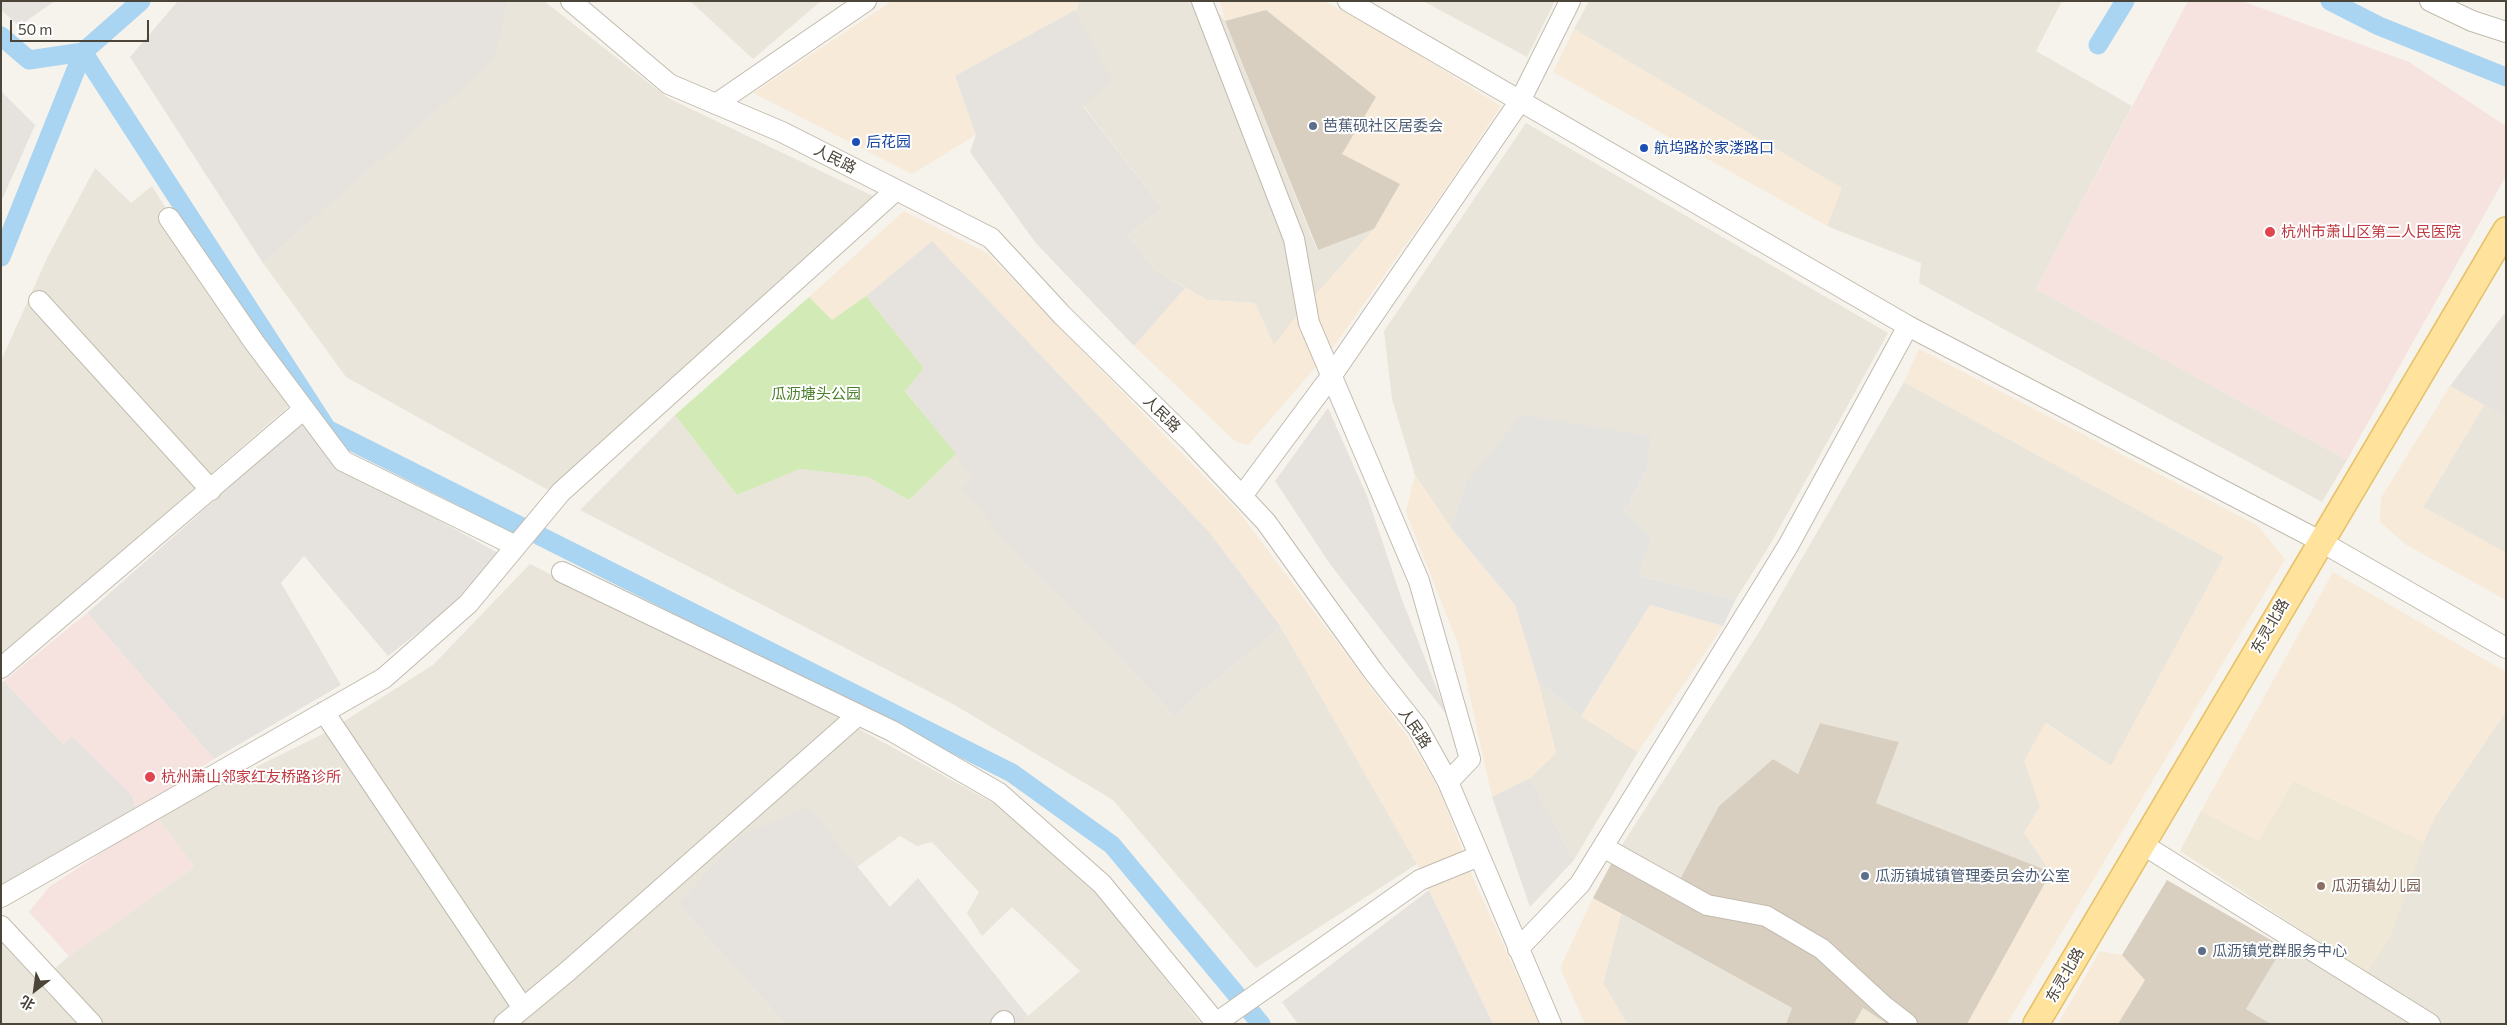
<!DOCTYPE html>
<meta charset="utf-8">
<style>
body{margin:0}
#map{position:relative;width:2507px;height:1025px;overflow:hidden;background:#f6f3ec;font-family:Commissioner,"Noto Sans SC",sans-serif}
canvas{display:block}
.frame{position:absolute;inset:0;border:2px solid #4b4439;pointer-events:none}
.north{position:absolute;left:10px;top:965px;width:50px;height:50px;-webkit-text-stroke:4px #fff;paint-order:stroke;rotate:210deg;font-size:14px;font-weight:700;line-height:20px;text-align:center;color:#4b4439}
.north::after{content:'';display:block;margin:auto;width:18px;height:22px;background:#4b4439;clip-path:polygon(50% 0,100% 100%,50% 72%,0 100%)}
.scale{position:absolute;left:10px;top:20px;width:139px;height:22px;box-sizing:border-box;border:2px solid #4b4439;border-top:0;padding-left:6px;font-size:15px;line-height:18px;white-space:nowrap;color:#4b4439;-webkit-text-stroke:4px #fff;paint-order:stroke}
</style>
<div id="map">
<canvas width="2507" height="1025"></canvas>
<div class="frame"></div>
<div class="north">北</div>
<div class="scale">50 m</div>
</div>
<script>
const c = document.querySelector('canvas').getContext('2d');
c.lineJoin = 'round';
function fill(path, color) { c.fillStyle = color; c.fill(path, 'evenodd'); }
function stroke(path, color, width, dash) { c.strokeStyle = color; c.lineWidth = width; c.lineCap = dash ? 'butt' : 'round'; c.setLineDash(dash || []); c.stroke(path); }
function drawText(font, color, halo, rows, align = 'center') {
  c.font = font + ' Commissioner,"Noto Sans SC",sans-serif'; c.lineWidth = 4; c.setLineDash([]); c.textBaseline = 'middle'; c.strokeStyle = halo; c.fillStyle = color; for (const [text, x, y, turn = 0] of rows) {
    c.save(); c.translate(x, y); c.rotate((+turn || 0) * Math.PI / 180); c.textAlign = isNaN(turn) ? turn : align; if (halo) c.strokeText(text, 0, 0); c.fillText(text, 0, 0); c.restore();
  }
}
fill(new Path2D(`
 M508,1h36l124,97 207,99 -327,293 -202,-113 -83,-114 230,-203z
 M690,1h131l-68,58z
 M1079,1h130l16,20 92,229 57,-21 -78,88 -22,29 -19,-43 -48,-3 -52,-30 -27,-35 34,-27 -79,-103 -7,-95z
 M1423,1h132l-28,56z
 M1589,1h473l-26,50 96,55 -96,183 311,171 -25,42 -403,-219 2,-20 -94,-37 14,-38 -267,-159z
 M1526,123l362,210 -117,210 -35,56 -98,-23 -14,-64 22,-41 -180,12 -15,45 -36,-53 -23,-76 -8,-68z
 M95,168l36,35 21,-17 137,220 -288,250v-295l47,-105z
 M1904,382l320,175 -113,209 -65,-43 -6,84 -16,26 27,39 -175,-69 23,-61 -79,-19 -22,51 -25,-15 -54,47 -40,75 -61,-30 143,-222z
 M2484,405l22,11v137l-83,-46z
 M675,415l62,80 63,-26 68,8 41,23 47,-46 16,22 52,87 67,64 84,90 22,-22 84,-68 136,237 -161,104 -143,-168 -160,-96 -373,-194z
 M530,564l311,155 154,85 100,86 106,134h-179l6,-8 52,-45 -68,-64 -30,29 -15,-23 12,-21 -47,-50 -15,4 -17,-10 -43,31 -48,-60 -131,97 107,120h-784v-82l38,41 30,-27 125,-89 -38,-51 171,-84 106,-67z
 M1538,681l43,35 57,36 -64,108 -44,-82 26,-25z
 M2506,711v313h-235l-25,-15 46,-78 74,42 66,-152z
 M1621,914l171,94 -6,16h-159l-24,-41z`), '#eae5da');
fill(new Path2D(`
 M892,1h187l-4,9 -120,66 21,59 -64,39 -159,-81z
 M1220,1h105l63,35 113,70 -55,82 -112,158 -86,99 -12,-3 -102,-96 51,-58 22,12 48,3 19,42 22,-28 78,-88 28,-48 -2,3 -58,-30 34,-57 -110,-87 -41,11z
 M1574,29l268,159 -15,38 -274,-154z
 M904,211l83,42 252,259 166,221 35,58 33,87 66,146h-46l-76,-160 -136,-237 -72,-95 -277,-291 -66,55 -34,24 -23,-23z
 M1919,349l338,176 28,34 -278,465h-40l84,-152 -27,-39 16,-26 -16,-46 21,-38 66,43 113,-209 -320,-175z
 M2450,386l34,19 -61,102 83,46v47l-101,-56 -25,-22 1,-24z
 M1415,475l36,53 64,77 23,76 18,72 -26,25 -38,19 -33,-150 -53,-135z
 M2333,572l173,100v39l-69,102 -13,29 -131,-61 -34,60 -58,-30z
 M1650,605l73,21 -85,126 -57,-36z
 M1593,898l28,16 -18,69 24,41h-42l-25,-56z
 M2100,951l22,4 23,25 -27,44h-60z`), '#f7ead8');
fill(new Path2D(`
 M1,1h54l-36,25 -18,-16z
 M178,1h330l-14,59 -231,203 -133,-206z
 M1075,10l37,70 -29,26 79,102 -34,27 27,35 30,18 -51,58 -99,-104 -65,-90 6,-17 -21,-59z
 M1,91l34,34 -34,77z
 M932,241l277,291 72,95 -84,68 -22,22 -84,-90 -67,-64 -61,-74 9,-13 -67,-86 19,-22 -58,-72z
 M2504,314l2,1v102l-56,-31z
 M1328,408l39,88 34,101 46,118 -117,-151 -55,-83z
 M303,418l86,75 109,60 -46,53 -64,50 -84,-100 -23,27 60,102 -127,74 -127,-146 128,-113z
 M4,681l59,63 9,-8 60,59 4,13 -95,58 -40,19v-202z
 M1530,778l44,82 -44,47 -38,-110z
 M809,807l81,100 28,-29 110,138 -6,8h-237l-107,-120 62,-68z
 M1429,890l64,134h-195l-16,-22z`), '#e6e2dd');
fill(new Path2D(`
 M2293,781l131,61 -33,94 -24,37 -187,-122 21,-40 58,30z
 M1863,1008l24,16h-33z`), '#efe8d6');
fill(new Path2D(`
 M2188,1h54l167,61 97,64v50l-159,284 -311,-171z
 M87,613l127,146 -67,45 47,63 -125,89 -40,-44 20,-25 93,-61 -10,-31 -60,-59 -9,8 -59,-63z`), '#f6e3e0');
fill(new Path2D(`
 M866,296l58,72 -19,23 51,63 -47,46 -41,-23 -68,-8 -63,26 -62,-80 134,-118 23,23z`), '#d2eab5');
fill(new Path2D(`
 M1522,415l129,21 -5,35 -22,41 27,25 -13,39 98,23 -13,27 -73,-21 -69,111 -43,-35 -23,-76 -64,-77 15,-45z`), '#e5e3e0');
stroke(new Path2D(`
 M2330,1l49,25 127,51
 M1,36l28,24 54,-8 244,377 685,344 100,72 149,179
 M2098,45l27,-44
 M1,257l82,-205 58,-51`), '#a9d4f2', 19);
fill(new Path2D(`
 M1266,10l110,87 -34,57 58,30 -26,45 -56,21 -93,-229z
 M1820,723l79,19 -23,61 175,69 -84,152h-80l-24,-16 -9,16h-68l6,-16 -199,-110 25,-47 61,30 40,-75 54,-47 25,15z
 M2167,880l116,67 -37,62 25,15h-153l27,-44 -23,-25z`), '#d8cfc1');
const minor = new Path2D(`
 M571,1l98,83 113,48 209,106 71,77 126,124 78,83 107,149 45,57 30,54 103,242
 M1202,1l92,238 15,84 110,258 51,178 -22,23
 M1348,1l560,325 412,215 186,107
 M2430,1l42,20 34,11
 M716,104l150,-103
 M169,218l85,124 89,119 173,85
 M39,301l172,189
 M1242,496l90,-121 188,-274 50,-100
 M562,572l330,159 107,62 103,91 115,140
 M1,668l303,-259
 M324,712l199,296
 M2142,844l288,180
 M1603,847l104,58 59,11 56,33 63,58 22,17
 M1,897l383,-219 84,-74 93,-112 335,-302
 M1,926l91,98
 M1518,949l62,-65 208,-338 120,-220
 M1216,1023l204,-143 59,-24
 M504,1024l64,-53 290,-256
 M1001,1024l3,-3`);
const major = new Path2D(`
 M2036,1024l470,-794`);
stroke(minor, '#c2bbae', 22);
stroke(major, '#e6c16a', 28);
stroke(minor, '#fff', 20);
stroke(major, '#ffe39c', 25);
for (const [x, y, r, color] of [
 [1313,126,5,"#5c6f8a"],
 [856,142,5,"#1a4fb4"],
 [1644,148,5,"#1a4fb4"],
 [2270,232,6,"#e0444e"],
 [150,777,6,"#e0444e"],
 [1865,876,5,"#5c6f8a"],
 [2321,886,5,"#8d6e63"],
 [2202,951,5,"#5c6f8a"]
]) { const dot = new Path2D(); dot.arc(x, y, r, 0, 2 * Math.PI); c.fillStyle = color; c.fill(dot); stroke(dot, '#fff', 2); }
drawText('15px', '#4e5e75', '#fff', [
 ["芭蕉砚社区居委会",1323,126],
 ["瓜沥镇城镇管理委员会办公室",1875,876],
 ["瓜沥镇党群服务中心",2212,951]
], 'left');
drawText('15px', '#164399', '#fff', [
 ["后花园",866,142],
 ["航坞路於家溇路口",1654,148]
], 'left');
drawText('15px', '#4b4439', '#fff', [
 ["人民路",835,159,27],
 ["人民路",1162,414,45],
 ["东灵北路",2270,626,-60],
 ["人民路",1415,728,56],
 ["东灵北路",2065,975,-60]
]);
drawText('15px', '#be3a42', '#fff', [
 ["杭州市萧山区第二人民医院",2281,232],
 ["杭州萧山邻家红友桥路诊所",161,777]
], 'left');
drawText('15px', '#4a7f2a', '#fff', [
 ["瓜沥塘头公园",816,394]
]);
drawText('15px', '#785e54', '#fff', [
 ["瓜沥镇幼儿园",2331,886]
], 'left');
</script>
